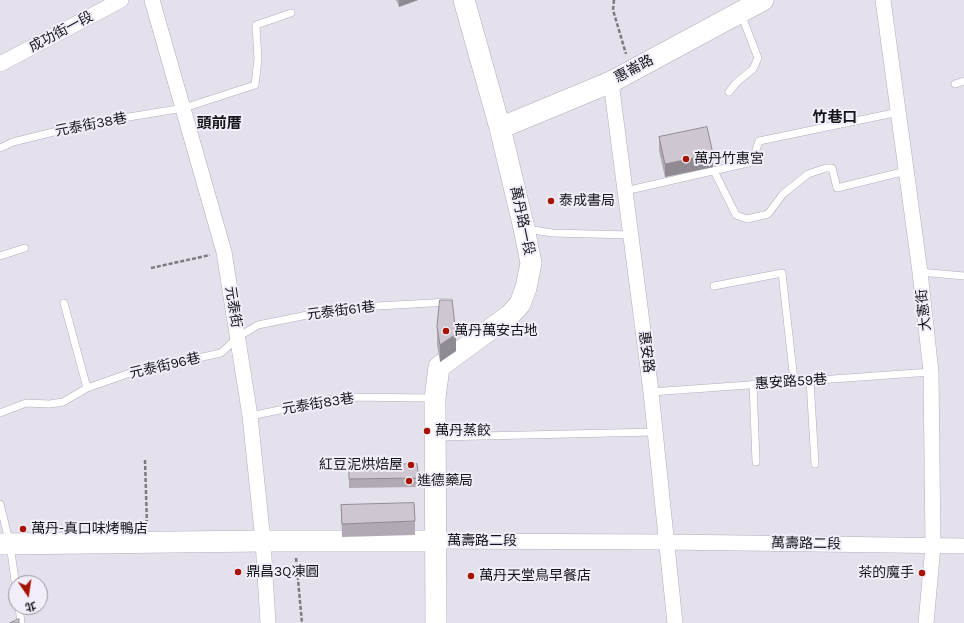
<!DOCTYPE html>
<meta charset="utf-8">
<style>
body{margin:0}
#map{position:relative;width:964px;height:623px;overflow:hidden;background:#e4e0ec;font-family:Karla,"Noto Sans TC",sans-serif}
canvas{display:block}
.north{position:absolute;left:8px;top:575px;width:40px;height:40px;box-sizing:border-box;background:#f1eef9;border:1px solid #99979f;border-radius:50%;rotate:167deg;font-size:11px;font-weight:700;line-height:16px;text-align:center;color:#151418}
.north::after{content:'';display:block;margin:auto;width:14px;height:18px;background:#a61300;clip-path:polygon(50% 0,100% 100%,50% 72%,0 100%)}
</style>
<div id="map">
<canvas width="964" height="623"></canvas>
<div class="north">北</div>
</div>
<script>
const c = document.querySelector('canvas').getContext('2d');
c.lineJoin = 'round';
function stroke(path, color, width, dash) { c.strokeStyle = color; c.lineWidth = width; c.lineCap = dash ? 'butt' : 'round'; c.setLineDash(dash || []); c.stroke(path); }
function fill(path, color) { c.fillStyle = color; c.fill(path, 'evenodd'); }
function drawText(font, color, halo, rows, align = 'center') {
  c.font = font + ' Karla,"Noto Sans TC",sans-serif'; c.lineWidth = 4; c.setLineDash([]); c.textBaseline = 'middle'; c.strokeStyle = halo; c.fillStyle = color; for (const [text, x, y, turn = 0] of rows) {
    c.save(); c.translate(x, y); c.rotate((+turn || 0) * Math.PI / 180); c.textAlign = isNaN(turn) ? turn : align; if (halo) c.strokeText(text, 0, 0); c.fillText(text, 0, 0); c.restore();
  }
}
const lane = new Path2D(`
 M955,84l9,-3
 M729,92l8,-10 16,-13 5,-11 -17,-44
 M0,148l13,-6 73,-18 98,-16 71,-23 3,-26 -2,-34 35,-12
 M714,171l22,44 11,4 21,-5 15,-20 25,-20 18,-6h6l5,20 69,-17
 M625,191l127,-29 7,-21 140,-29
 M527,229l25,4 78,2
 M0,256l25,-8
 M920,272l44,4
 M714,286l68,-13 12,108
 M64,303l23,85
 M810,381l5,83
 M753,384l3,78
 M651,392l280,-20
 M0,413l26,-10 24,1 13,-2 24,-14 46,-16 88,-19 17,-16 20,-12 84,-17 107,-6
 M250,416l94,-19 88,1
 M438,437l217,-5
 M0,504l10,40 6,44
 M19,607l2,16`);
const street = new Path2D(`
 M152,0l72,252 26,164 13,125 5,82
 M883,0l37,272 11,100 2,174 -7,77
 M0,64l121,-64
 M611,82l40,310 24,231
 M436,541l231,1 297,4`);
const secondary = new Path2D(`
 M500,128l111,-46 152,-82
 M0,544l263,-3h173
 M436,623l-1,-225 4,-31 71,-52 10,-11 6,-16 5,-25 -7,-35 -24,-100 -36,-128`);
stroke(lane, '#b1aeb9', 8);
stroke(street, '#b1aeb9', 16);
stroke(secondary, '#b1aeb9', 22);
stroke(new Path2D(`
 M614,0l-1,10 13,44
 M151,268l59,-13
 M145,460l2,65
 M296,558l6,65`), '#7c7981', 2.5, [4, 2]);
stroke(lane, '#fff', 7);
stroke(street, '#fff', 15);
stroke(secondary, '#fff', 21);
fill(new Path2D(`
 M396,0h22l-19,7z
 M659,137l54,30 -48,10 -6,-26z
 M437,327l19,24 -16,11 -3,-17z
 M349,466l70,12v9l-70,1z
 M341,505l74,16v14l-73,2z`), '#b1aab4');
fill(new Path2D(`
 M399,0h19l-19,7z
 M713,154v13l-48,10v-13z
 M456,334v17l-16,11v-17z`), '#908b92');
const building = new Path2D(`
 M707,127l6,27 -48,10 -6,-27z
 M440,300h12l4,34 -16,11 -3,-18z
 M417,464l2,14 -70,1v-13z
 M414,503l1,18 -73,3 -1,-19z
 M19,619v4h-9z`);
fill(building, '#cec6d1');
stroke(building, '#908b92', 1);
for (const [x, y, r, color] of [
 [686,159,4,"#a61300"],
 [551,201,4,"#a61300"],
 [446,331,4,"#a61300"],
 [427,431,4,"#a61300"],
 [411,465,4,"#a61300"],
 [409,481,4,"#a61300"],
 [23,529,4,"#a61300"],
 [238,572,4,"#a61300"],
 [922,573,4,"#a61300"],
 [471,576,4,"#a61300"]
]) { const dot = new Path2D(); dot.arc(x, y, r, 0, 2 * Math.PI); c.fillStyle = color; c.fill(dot); stroke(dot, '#f1eef9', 1.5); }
drawText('14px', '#151418', '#f1eef9', [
 ["成功街一段",61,32,-28],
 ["惠崙路",634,69,-28],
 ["元泰街38巷",91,125,-11],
 ["萬丹路一段",522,221,78],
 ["元泰街",233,307,81],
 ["大憲街",924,310,-96],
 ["元泰街61巷",341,311,-7],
 ["惠安路",646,352,83],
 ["元泰街96巷",165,366,-13],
 ["惠安路59巷",791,382,-4],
 ["元泰街83巷",318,404,-9],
 ["萬壽路二段",482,541],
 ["萬壽路二段",806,544,1]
]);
drawText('14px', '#151418', '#f1eef9', [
 ["萬丹竹惠宮",694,159],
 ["泰成書局",559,201],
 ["萬丹萬安古地",454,331],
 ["萬丹蒸餃",435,431],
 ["紅豆泥烘焙屋",403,465,"right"],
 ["進德藥局",417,481],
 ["萬丹-真口味烤鴨店",31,529],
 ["鼎昌3Q凍圓",246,572],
 ["茶的魔手",914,573,"right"],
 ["萬丹天堂鳥早餐店",479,576]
], 'left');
drawText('bold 15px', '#151418', '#f1eef9', [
 ["竹巷口",835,118],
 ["頭前厝",219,124]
]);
</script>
